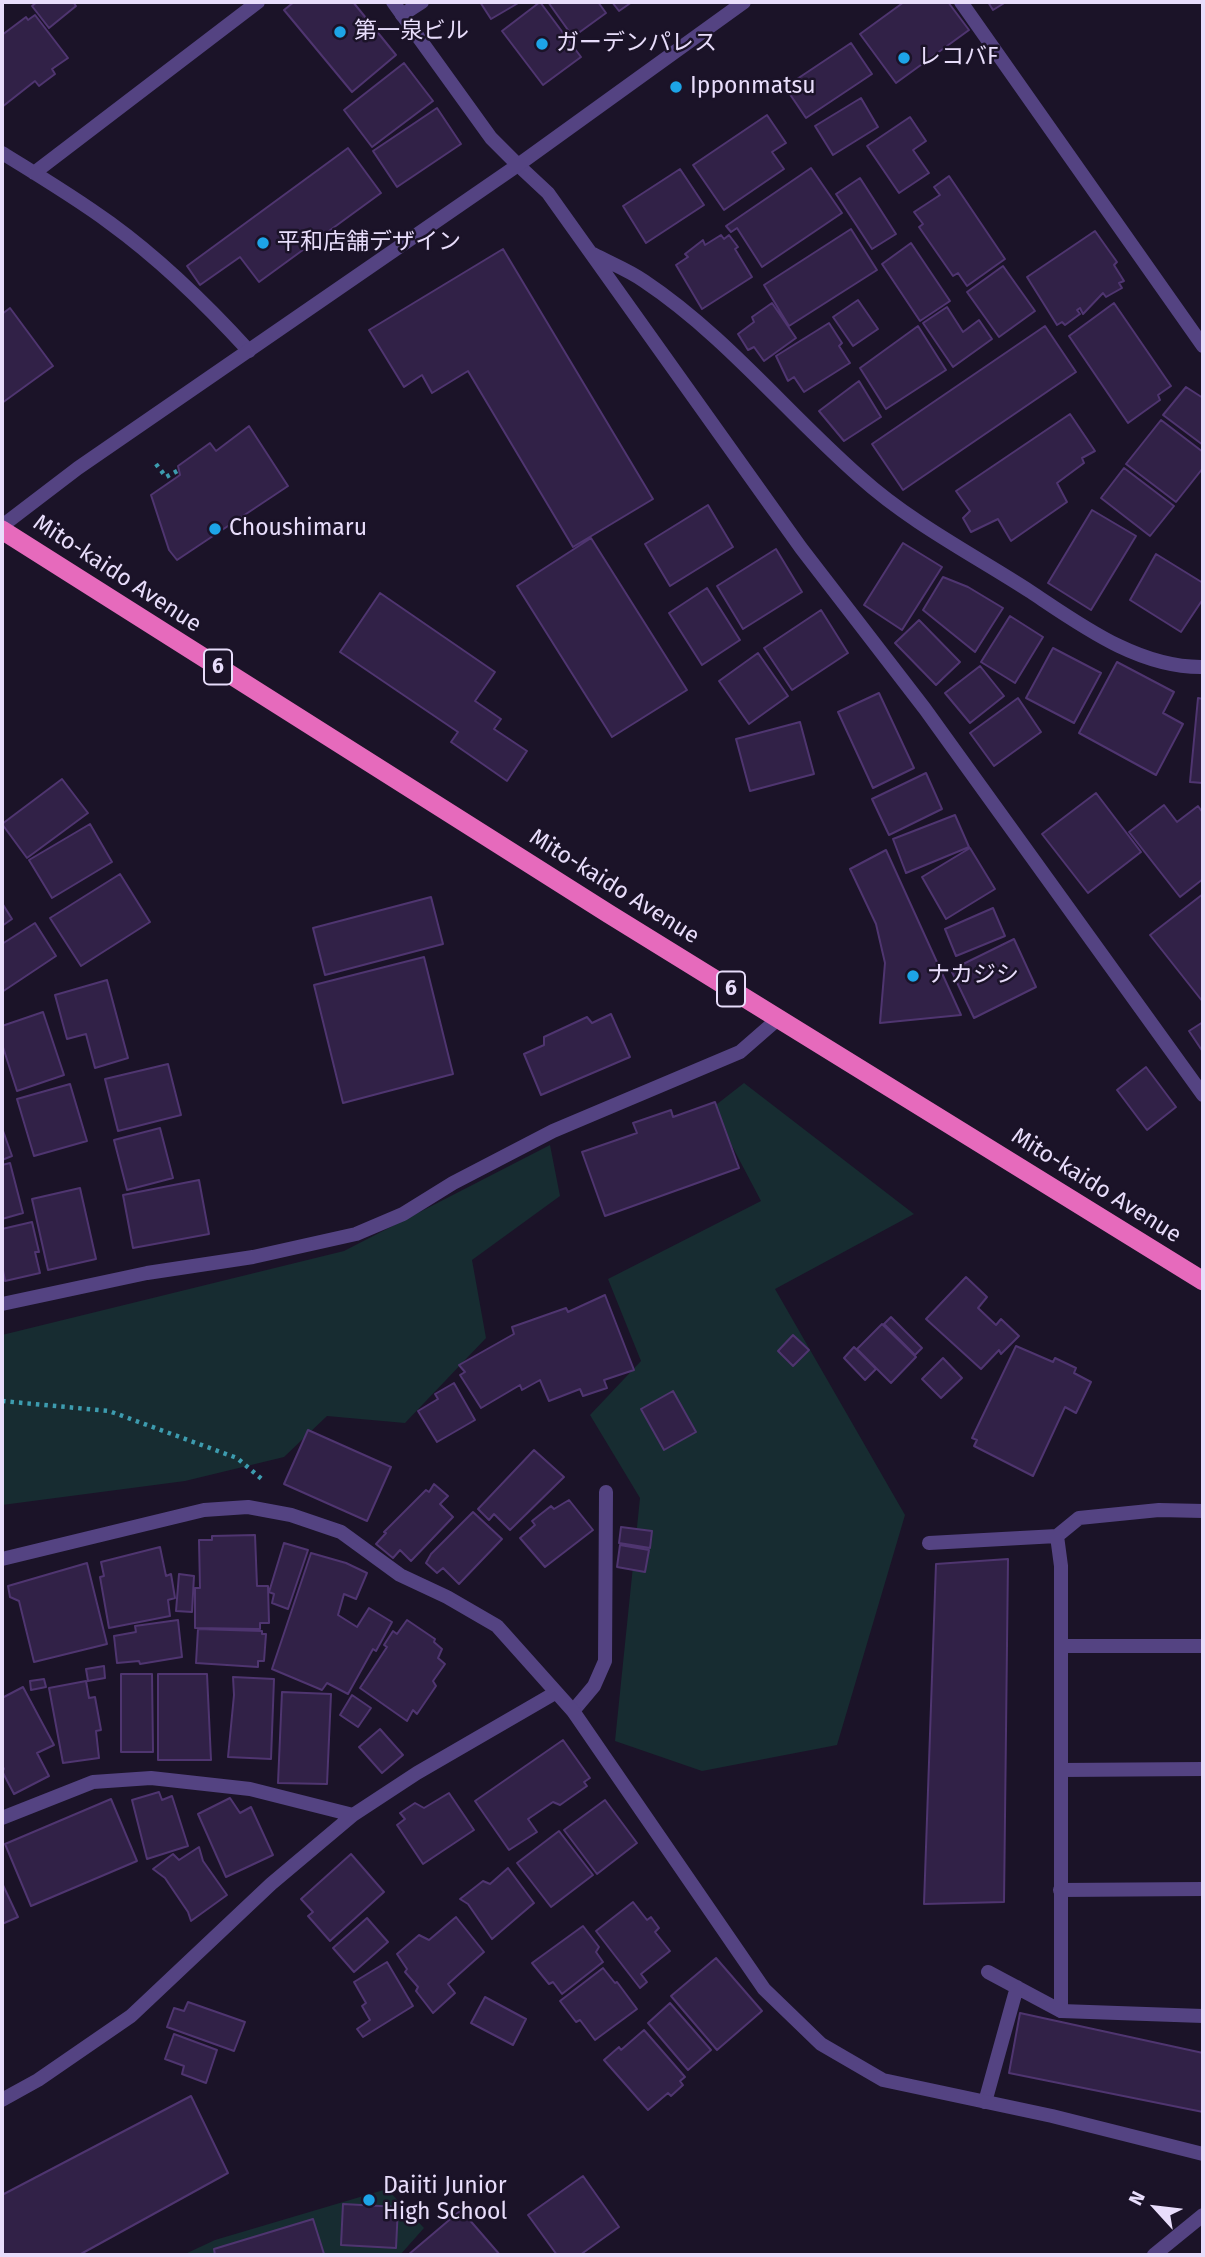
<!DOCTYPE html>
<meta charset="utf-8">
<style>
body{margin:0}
#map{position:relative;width:1205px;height:2257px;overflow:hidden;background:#1b1328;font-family:"Fira Sans",sans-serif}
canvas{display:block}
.frame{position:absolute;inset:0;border:4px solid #e8ddfb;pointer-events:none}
.north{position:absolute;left:1121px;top:2173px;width:70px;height:70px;-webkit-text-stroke:5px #1b1328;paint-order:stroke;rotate:297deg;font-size:19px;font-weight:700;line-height:28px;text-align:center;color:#e8ddfb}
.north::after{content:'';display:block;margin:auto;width:24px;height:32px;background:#e8ddfb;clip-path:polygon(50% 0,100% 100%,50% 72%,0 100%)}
</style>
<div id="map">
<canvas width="1205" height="2257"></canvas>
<div class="frame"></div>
<div class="north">N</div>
</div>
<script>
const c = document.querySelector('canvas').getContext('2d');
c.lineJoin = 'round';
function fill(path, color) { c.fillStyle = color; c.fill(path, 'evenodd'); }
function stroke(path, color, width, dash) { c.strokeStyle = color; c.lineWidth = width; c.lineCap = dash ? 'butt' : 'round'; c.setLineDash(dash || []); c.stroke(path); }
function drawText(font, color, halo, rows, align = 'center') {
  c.font = font + ' "Fira Sans","Noto Sans JP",sans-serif'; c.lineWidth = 5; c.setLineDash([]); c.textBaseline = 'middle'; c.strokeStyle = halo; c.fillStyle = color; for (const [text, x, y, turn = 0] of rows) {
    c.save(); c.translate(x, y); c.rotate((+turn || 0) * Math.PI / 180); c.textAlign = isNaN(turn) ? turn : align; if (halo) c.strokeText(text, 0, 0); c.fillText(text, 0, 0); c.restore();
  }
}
fill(new Path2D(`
 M744,1083l170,131 -139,75 130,226 -68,230 -135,26 -87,-30 25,-243 -50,-83 51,-54 -33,-82 153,-78 -49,-93z
 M550,1145l10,51 -88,64 14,78 -81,85 -78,-7 -43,41 -99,24 -183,24v-170l342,-84z
 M387,2189l37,39 -24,27h-217l32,-15z`), '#172c31');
const building = new Path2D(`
 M37,2h36l3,4 -27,22 -17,-22z
 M294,2h59l43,53 -44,37 -68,-82z
 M480,2h40l-29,17z
 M540,2l41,55 -38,28 -41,-54z
 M548,2h50l8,11 -33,24z
 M612,2h20l-13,9z
 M904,2h44l21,28 -73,53 -36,-49z
 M988,2h18l-13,8z
 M35,15l33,43 -16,11 3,5 -16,12 -4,-5 -33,26v-72l24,-18 2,3z
 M851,43l21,31 -66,44 -21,-31z
 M404,63l29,38 -61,46 -28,-37z
 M861,98l17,29 -45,28 -18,-29z
 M437,108l24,36 -64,43 -24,-36z
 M767,115l19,28 -14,9 12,17 -60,41 -31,-45z
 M910,117l16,24 -13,9 16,23 -30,20 -32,-47z
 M348,148l33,45 -122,89 -19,-25 -40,28 -13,-19z
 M811,168l31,45 -80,54 -25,-39 -6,4 -5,-6z
 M680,169l24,36 -58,38 -23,-37z
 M949,176l56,83 -38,27 -9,-13 -5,3 -34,-49 4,-3 -9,-12 26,-17 -6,-8z
 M860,178l36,56 -24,15 -36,-55z
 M851,229l26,41 -88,56 -25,-41z
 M1095,231l22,31 -3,3 10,16 -5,2 3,5 -16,9 -3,-4 -20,21 -3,-6 -3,2 3,4 -15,11 -3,-3 -5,3 -30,-48z
 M721,235l3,4 5,-4 9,12 -3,2 17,28 -50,32 -26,-44 12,-8 -3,-3 18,-14 2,5z
 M911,243l39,58 -30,20 -38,-57z
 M503,249l150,250 -80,48 -105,-176 -36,22 -10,-18 -18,12 -35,-57z
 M1003,266l32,45 -36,26 -32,-45z
 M858,300l20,29 -25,17 -20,-29z
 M772,303l24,35 -32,23 -10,-14 -6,3 -10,-16 16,-12 -2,-5z
 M1114,303l57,83 -13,9 2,5 -32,23 -59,-87z
 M947,307l16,25 16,-12 13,19 -39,28 -30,-44z
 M10,308l43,58 -51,37v-89z
 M829,323l13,20 -3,3 11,17 -46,29 -10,-15 -6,4 -12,-25z
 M918,326l28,44 -60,39 -26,-41z
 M1045,326l31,46 -173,118 -31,-46z
 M859,381l22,36 -37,24 -25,-30z
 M1186,387l17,11v47l-40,-30z
 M1070,414l25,37 -13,7 2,5 -27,20 10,19 -56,39 -13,-22 -27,13 -8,-14 7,-7 -14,-20z
 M1161,420l42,32v16l-27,34 -50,-38z
 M249,426l39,60 -111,74 -8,-10 -18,-55 29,-20 -2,-9 32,-23 6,8z
 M1124,468l50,38 -24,30 -49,-38z
 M708,505l25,42 -63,39 -25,-42z
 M1092,510l44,26 -45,74 -43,-27z
 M591,538l96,152 -75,47 -95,-151z
 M903,543l39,24 -40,63 -38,-25z
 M776,549l26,43 -59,37 -26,-43z
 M1156,554l47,29v16l-22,33 -51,-32z
 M943,577l25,10 35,21 -28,44 -52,-42z
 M707,588l33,52 -38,25 -33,-52z
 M380,593l115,79 -20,29 26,18 -7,10 33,22 -20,30 -56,-39 7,-10 -118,-80z
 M821,610l27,43 -56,37 -28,-42z
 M1010,616l33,21 -28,46 -34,-21z
 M919,620l41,42 -24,23 -41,-42z
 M1053,648l48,25 -27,50 -48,-25z
 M758,653l30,43 -39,28 -30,-43z
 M1117,662l57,30 -11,21 20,11 -27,51 -77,-42z
 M980,666l24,30 -34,27 -25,-30z
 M879,693l35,75 -41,20 -35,-76z
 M1018,698l23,34 -47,34 -24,-33z
 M1198,698l5,1v84l-13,-1z
 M800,722l14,52 -64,17 -14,-52z
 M926,773l16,36 -53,26 -17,-36z
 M62,779l26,34 -61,45 -25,-34z
 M1096,793l45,59 -53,41 -46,-59z
 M1164,805l13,17 21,-16 5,7v66l-23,18 -51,-65z
 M955,815l14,32 -63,26 -13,-34z
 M90,824l22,38 -60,36 -23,-38z
 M970,848l25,41 -49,30 -24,-42z
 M886,850l75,165 -81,8 5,-60 -9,-39 -26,-55z
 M120,874l30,48 -69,44 -31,-48z
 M1203,894v108l-53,-67z
 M431,897l12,47 -118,31 -12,-47z
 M2,903l10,16 -10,7z
 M993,908l12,28 -49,20 -11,-27z
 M35,923l21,33 -54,36v-48z
 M1014,939l22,48 -62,31 -23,-48z
 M424,957l29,117 -110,29 -29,-118z
 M107,980l21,78 -33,10 -9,-34 -19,5 -12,-44z
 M43,1012l21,63 -47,16 -15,-47v-18z
 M611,1014l19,43 -89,38 -17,-41 20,-9v-8l43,-20 5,6z
 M1203,1022v30l-14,-21z
 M168,1064l13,51 -63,16 -13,-52z
 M1146,1067l30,40 -29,23 -30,-40z
 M70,1084l17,57 -53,15 -17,-57z
 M715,1102l24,66 -134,48 -23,-64 55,-19 -4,-10 38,-13 2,7z
 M2,1128l10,28 -10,4z
 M160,1128l13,50 -46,12 -13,-50z
 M10,1163l13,50 -21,6v-54z
 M199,1180l10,54 -76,14 -10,-53z
 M80,1188l16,71 -48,11 -16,-71z
 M32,1222l7,30h-4l5,21 -35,8 -3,-16v-36z
 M966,1277l21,20 -9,11 18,17 5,-6 18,17 -18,18 -2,-4 -18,19 -55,-50z
 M605,1295l29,75 -30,10 3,8 -24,8 -3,-7 -31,12 -9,-21 -18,10 -2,-5 -39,23 -21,-33 5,-3 -6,-7 55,-31 -2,-7 54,-19 2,4z
 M891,1317l31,31 -7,7 -31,-31z
 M882,1324l34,33 -25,26 -34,-34z
 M793,1335l16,15 -16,16 -15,-15z
 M1016,1346l37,16 2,-4 21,10 -2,5 17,9 -15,31 -11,-6 -32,69 -59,-30 3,-6 -5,-2z
 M854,1347l22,22 -11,11 -21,-22z
 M943,1358l19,20 -21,20 -19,-19z
 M454,1383l21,37 -38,22 -19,-31 20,-12 -3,-5z
 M673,1391l23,41 -32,18 -23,-41z
 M308,1430l83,37 -24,54 -83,-37z
 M534,1450l30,27 -54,53 -16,-16 -5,6 -11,-11z
 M434,1484l14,12 -8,8 13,13 -42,44 -11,-11 -7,8 -17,-14 10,-11 -2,-1 42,-42 3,2z
 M569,1500l24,30 -48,37 -25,-29 15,-13 -3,-4 19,-15 3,3z
 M473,1512l29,27 -43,45 -16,-16 -6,5 -11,-10 5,-9z
 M621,1527l31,4 -2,17 -31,-5z
 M255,1535l2,51h11l1,37h-9v6l-65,-1v-40h5l-1,-48h13v-4z
 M284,1543l24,7 -20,59 -16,-6 2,-9 -5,-2z
 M620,1545l29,5 -4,22 -28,-5z
 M160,1547l6,29 5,-2 4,24 -7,2 2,16 -61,12 -9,-51 4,-1 -3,-14z
 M311,1553l35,10 21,10 -11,26 -12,-5 -6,21 19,12 12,-19 23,14 -16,29 -3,-2 -25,45 -21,-11 -5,7 -50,-21z
 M1008,1559l-4,343 -80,2 12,-340z
 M87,1563l20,81 -73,18 -15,-61 -9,-4 -2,-11z
 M179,1574l15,2 -2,36 -16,-1z
 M178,1620l4,37 -42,7 -1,-3 -22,2 -3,-27 22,-4 -1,-6z
 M407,1620l28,19 -1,3 8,7 -4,9 7,6 -12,17 3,5 -19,28 -4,-4 -6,11 -47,-33 27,-41 -3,-2 9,-14 4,3z
 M198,1629l64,2v3h4l-2,27h-6v6l-62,-4z
 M104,1666l1,12 -17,3 -2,-12z
 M121,1674h31l1,78h-32z
 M158,1674h49l4,86h-53z
 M233,1677l41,2 -3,80 -43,-2 6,-62z
 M44,1679l2,8 -15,3 -1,-9z
 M86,1681l3,17 6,-1 6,33 -5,1 3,27 -36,5 -14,-75z
 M23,1687l31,58 -17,8 12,23 -35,18 -12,-23 2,-2 -2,-4v-67z
 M282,1692l49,2 -4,90 -49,-1z
 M352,1695l19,13 -13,19 -18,-12z
 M380,1729l23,26 -21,18 -23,-26z
 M563,1740l27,38 -6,4 3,4 -27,19 -7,-3 -25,17 9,13 -28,18 -34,-49z
 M159,1792l3,8 10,-4 16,50 -41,13 -15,-59z
 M449,1793l25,37 -51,34 -26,-39 8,-6 -5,-6 15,-10 9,5z
 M230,1798l10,15 11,-6 22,48 -47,22 -28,-63z
 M111,1799l26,62 -106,45 -26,-62z
 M605,1800l32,43 -40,31 -33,-44z
 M559,1831l34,44 -42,32 -34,-44z
 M199,1847l4,14 24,34 -36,26 -3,-9 -23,-34 -12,-9 20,-15 6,6z
 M351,1854l33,38 -54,49 -22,-25 5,-4 -12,-13z
 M508,1868l26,35 -42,36 -24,-35 -8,-5 23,-18 7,3z
 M2,1883l16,34 -16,7z
 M633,1902l14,18 4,-3 8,11 -4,4 15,19 -29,23 6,8 -7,6 -44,-57z
 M456,1917l28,35 -36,32 7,9 -22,20 -17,-22 2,-4 -13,-15 2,-3 -10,-15 22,-19 10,5z
 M367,1918l21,24 -34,30 -21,-24z
 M583,1926l16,21 -3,5 7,10 -41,32 -9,-12 -4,2 -17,-21z
 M716,1958l46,53 -45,39 -46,-54z
 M387,1962l26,44 -50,31 -6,-8 13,-9 -8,-14 4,-3 -12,-21z
 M603,1968l12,15 2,-1 20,27 -42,31 -15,-20 -4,2 -16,-21z
 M485,1997l41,22 -13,26 -42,-22z
 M188,2002l57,20 -11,29 -67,-24 7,-19 10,3z
 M670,2003l41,47 -23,20 -40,-47z
 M1020,2013l183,40v59l-194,-39z
 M644,2030l41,47 -5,4 3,4 -12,11 -3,-3 -20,17 -44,-50 15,-13 2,3z
 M174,2034l43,16 -11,33 -24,-9 2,-8 -19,-7z
 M191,2096l37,77 -149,82h-77v-60z
 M583,2176l36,51 -39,28h-23l-29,-40z
 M343,2204l55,3 -2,41 -55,-3z
 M461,2210l39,45h-92z
 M313,2219l11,35 -109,1 -1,-6z`);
fill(building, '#312147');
stroke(building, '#4f3570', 2);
stroke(new Path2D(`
 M156,464l10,13 13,-7
 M2,1401l107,10 128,47 27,23`), '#3d9caf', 4.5, [3.5, 5]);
stroke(new Path2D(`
 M2,1304l145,-31 106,-16 103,-23 47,-20 50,-31 100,-52 187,-79 39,-34
 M1061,1646h142
 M573,1711l21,-25 11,-25 1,-169
 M1061,1770l142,-1
 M1060,1890l143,-1
 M988,1972l73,39
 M985,2102l32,-115`), '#544382', 14);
stroke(new Path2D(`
 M961,2l242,344
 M402,15l20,-13
 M2,153c36,22 74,45 108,70 51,37 97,82 139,128
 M518,165l30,28 253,355 124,161 278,386
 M34,173l224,-171
 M593,254c17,9 35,16 51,27 81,54 143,132 216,196 51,46 114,78 171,115 51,34 108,76 172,75
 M1057,1536l4,30v445l142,5
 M929,1543l128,-7 22,-18 80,-8 44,1
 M2,1559l202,-49 44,-3 43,8 50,17 59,43 47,22 50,29 76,85 191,278 57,55 62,36 169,36 151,38
 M2,1818l91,-36 58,-4 99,11 103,26
 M2,2100l36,-20 93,-64 140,-132 82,-69 64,-42 138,-80`), '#544382', 14);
stroke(new Path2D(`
 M393,2l98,136 27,27
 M2,526l76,-58 440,-303 226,-163
 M1154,2255l49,-40`), '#544382', 14);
stroke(new Path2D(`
 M2,530l607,384 594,367`), '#e66abc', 19);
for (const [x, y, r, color] of [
 [340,32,7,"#1da4e7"],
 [542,44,7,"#1da4e7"],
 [904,58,7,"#1da4e7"],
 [676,87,7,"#1da4e7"],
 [263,243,7,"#1da4e7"],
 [215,529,7,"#1da4e7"],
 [913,976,7,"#1da4e7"],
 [369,2200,7,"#1da4e7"]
]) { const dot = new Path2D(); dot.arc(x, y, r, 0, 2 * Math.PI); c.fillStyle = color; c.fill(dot); stroke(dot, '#1b1328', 2.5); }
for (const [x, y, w] of [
 [218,667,28],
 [731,989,28]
]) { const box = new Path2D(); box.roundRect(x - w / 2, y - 17.5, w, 35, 5); c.fillStyle = '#1b1328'; c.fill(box); stroke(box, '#e8ddfb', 2); }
drawText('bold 21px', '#e8ddfb', null, [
 ["6",218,667],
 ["6",731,989]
]);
drawText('23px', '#e8ddfb', '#1b1328', [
 ["第一泉ビル",354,32],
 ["ガーデンパレス",556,44],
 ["レコバF",918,58],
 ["Ipponmatsu",690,87],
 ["平和店舗デザイン",277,243],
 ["Choushimaru",229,529],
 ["ナカジシ",927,976],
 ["Daiiti Junior",383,2187],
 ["High School",383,2213]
], 'left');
drawText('23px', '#e8ddfb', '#1b1328', [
 ["Mito-kaido Avenue",117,574,33],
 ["Mito-kaido Avenue",614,887,32],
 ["Mito-kaido Avenue",1096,1186,32]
]);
</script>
